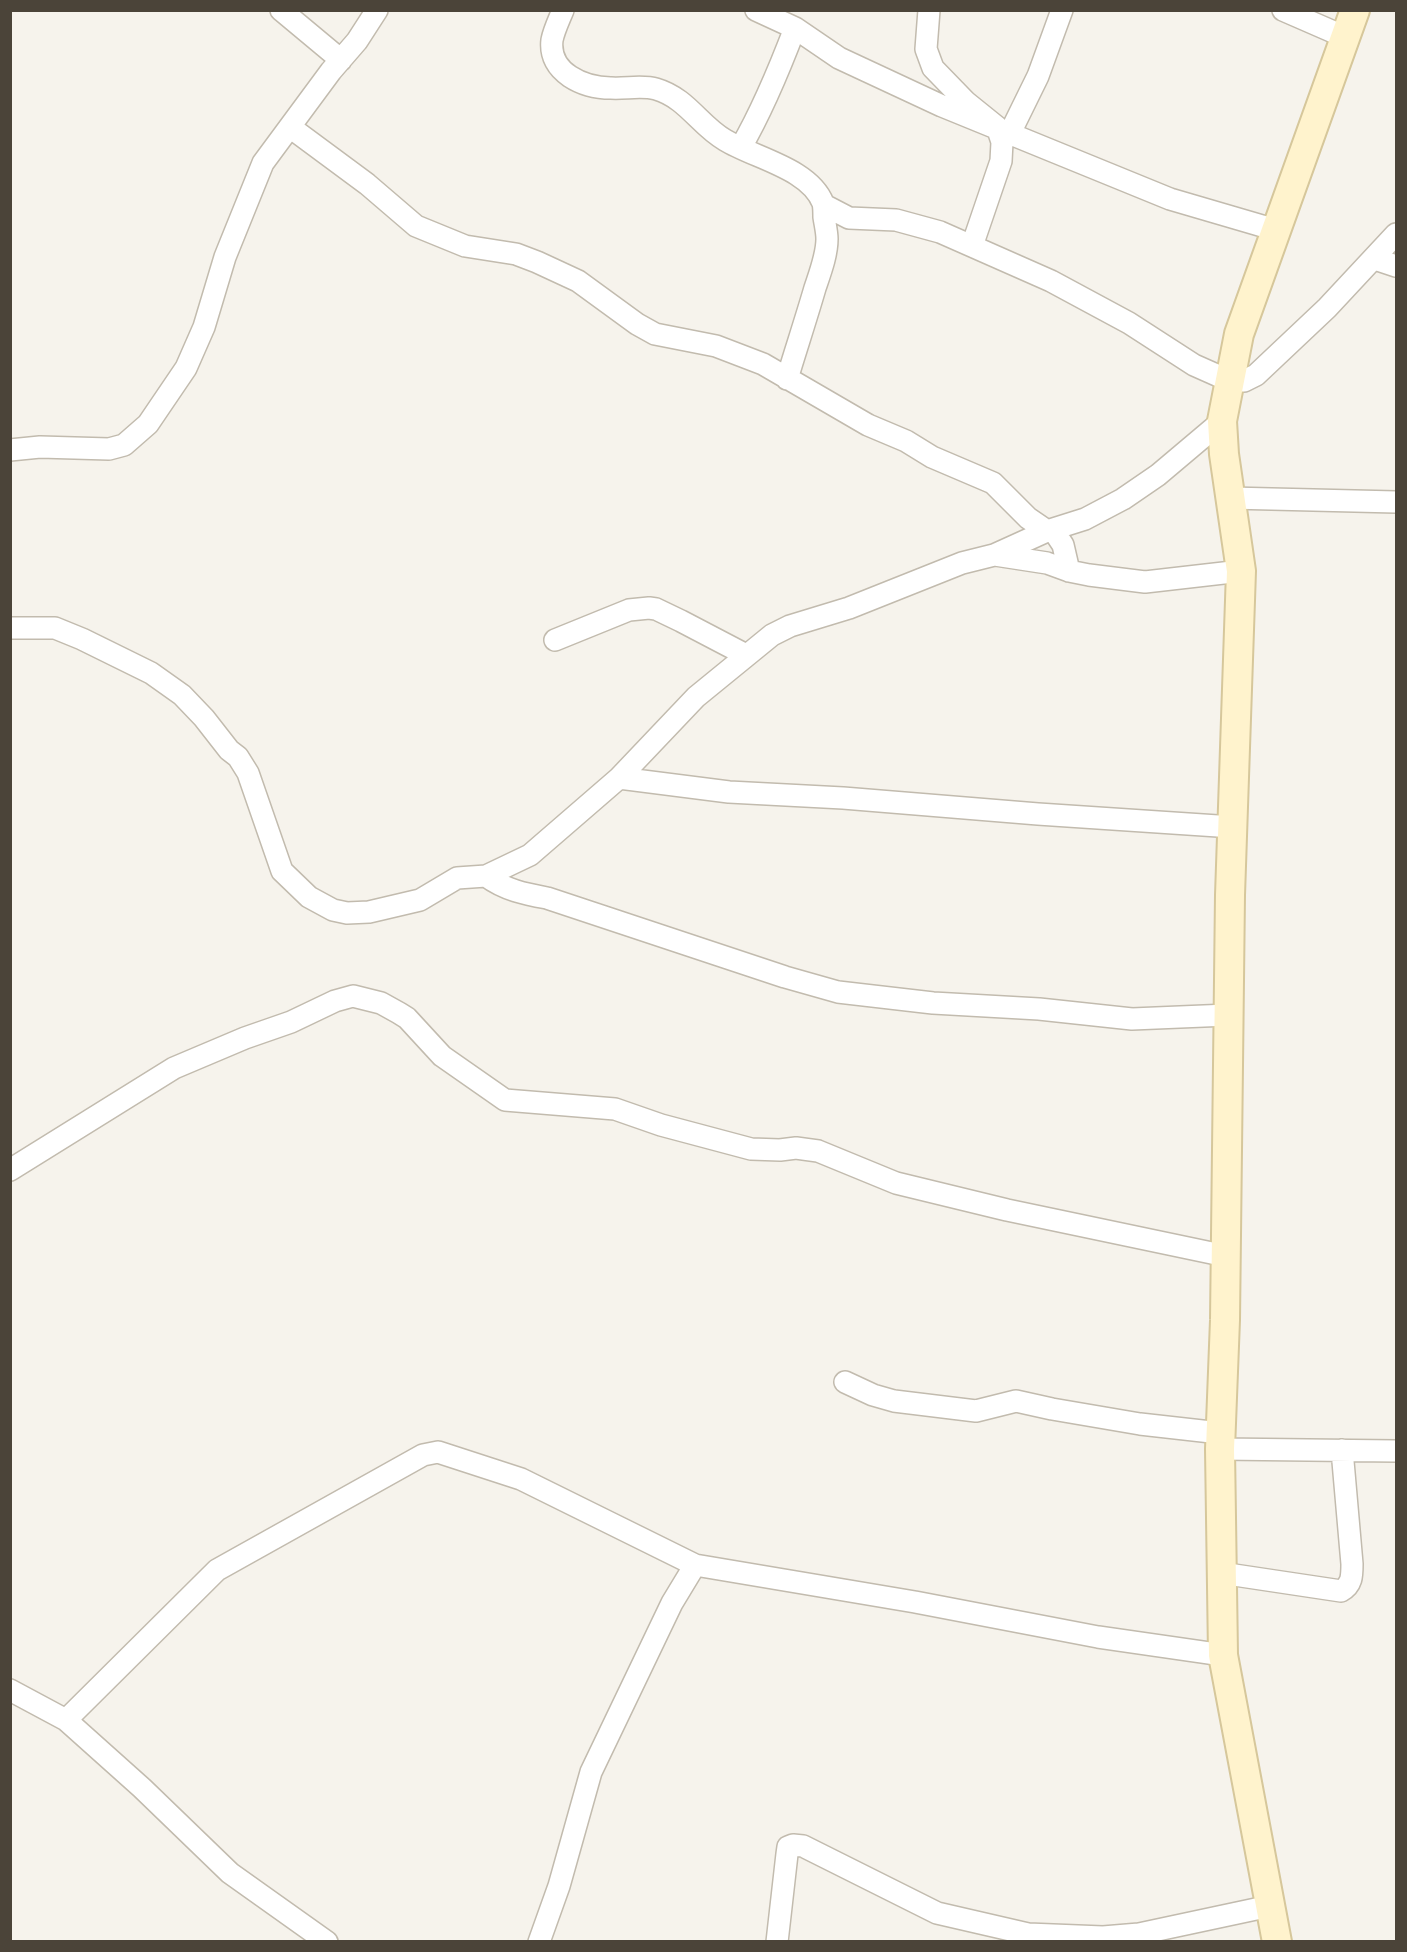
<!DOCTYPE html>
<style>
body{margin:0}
#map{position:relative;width:1407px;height:1952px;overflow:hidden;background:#f6f3ec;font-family:Ubuntu,sans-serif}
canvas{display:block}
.frame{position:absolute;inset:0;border:12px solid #4b4439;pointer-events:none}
</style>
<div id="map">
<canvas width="1407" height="1952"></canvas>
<div class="frame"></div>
</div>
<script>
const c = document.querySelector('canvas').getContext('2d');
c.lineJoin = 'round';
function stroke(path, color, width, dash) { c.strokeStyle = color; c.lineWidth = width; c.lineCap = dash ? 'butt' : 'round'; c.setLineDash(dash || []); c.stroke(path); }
const street = new Path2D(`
 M281,10l60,50
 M563,10c-4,10 -9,20 -11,30 -4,33 32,48 59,48 15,1 31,-3 45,1 31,9 44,37 69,51 29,18 84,28 98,63 1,4 1,9 1,14 1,7 3,15 3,22 0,16 -7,34 -12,49 -9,31 -19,61 -28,91
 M756,10l39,18 44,30 103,48 228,93 106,31
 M929,10l-3,39 7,19 33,34 31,25 5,15 -1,19 -29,85
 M1283,10l62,27
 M290,127l77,57 49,42 49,20 51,8 21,8 41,19 59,43 18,10 61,12 47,18 105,61 38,16 26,16 61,26 35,35 19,13
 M1010,133l28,-57 24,-66
 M741,147c22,-38 38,-77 54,-119
 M824,205l25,13 47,2 44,12 111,49 78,42 65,42 36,16h14l12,-6 71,-67 69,-74
 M1375,259l21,7
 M10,450l30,-3 69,2 15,-4 24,-21 38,-56 18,-41 21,-70 38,-94 68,-92 26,-30 20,-31
 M1230,498l166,4
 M1053,530l10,15 6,26
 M995,555l52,8 22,8 20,4 56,7 96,-11
 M10,628h45l27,11 69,34 31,22 22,23 25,32 9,7 10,16 34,98 27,26 24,13 14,3 22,-1 51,-12 37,-22 29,-2 44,-21 89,-77 77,-81 76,-62 18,-9 59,-18 113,-45 32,-8 53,-24 38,-12 38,-20 35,-24 64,-54
 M555,640l74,-30 20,-2 7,1 25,12 65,34
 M619,778l110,14 114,6 195,16 195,13
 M486,876c19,14 39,18 61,22l238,79 53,15 95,11 106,6 93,10 96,-4
 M10,1170l164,-102 71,-30 46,-16 44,-21 18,-5 28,7 18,10 8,5 35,38 63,44 110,9 46,16 90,24 29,1 16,-2 22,3 78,32 111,27 219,46
 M845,1382l28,13 21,6 82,10 40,-10 36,8 88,15 80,9
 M1220,1449l176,2
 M1221,1573l120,18c11,-6 11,-15 11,-27l-10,-114
 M10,1690l56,30 76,68 88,85 97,69
 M66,1720l151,-150 206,-115 15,-3 83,27 174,86 220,37 183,35 125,18
 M539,1942l20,-56 32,-114 81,-169 23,-38
 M777,1942l10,-88 1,-7 5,-2 10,1 134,67 91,21 75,3 36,-3 131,-28`);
const secondary = new Path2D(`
 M1277,1942l-54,-287 -3,-206 5,-129 5,-425 11,-324 -17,-117 -2,-33 17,-87 116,-324`);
stroke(street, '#c2bbae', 24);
stroke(secondary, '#d6c79b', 32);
stroke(street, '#fff', 21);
stroke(secondary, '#fff3cd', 28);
</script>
